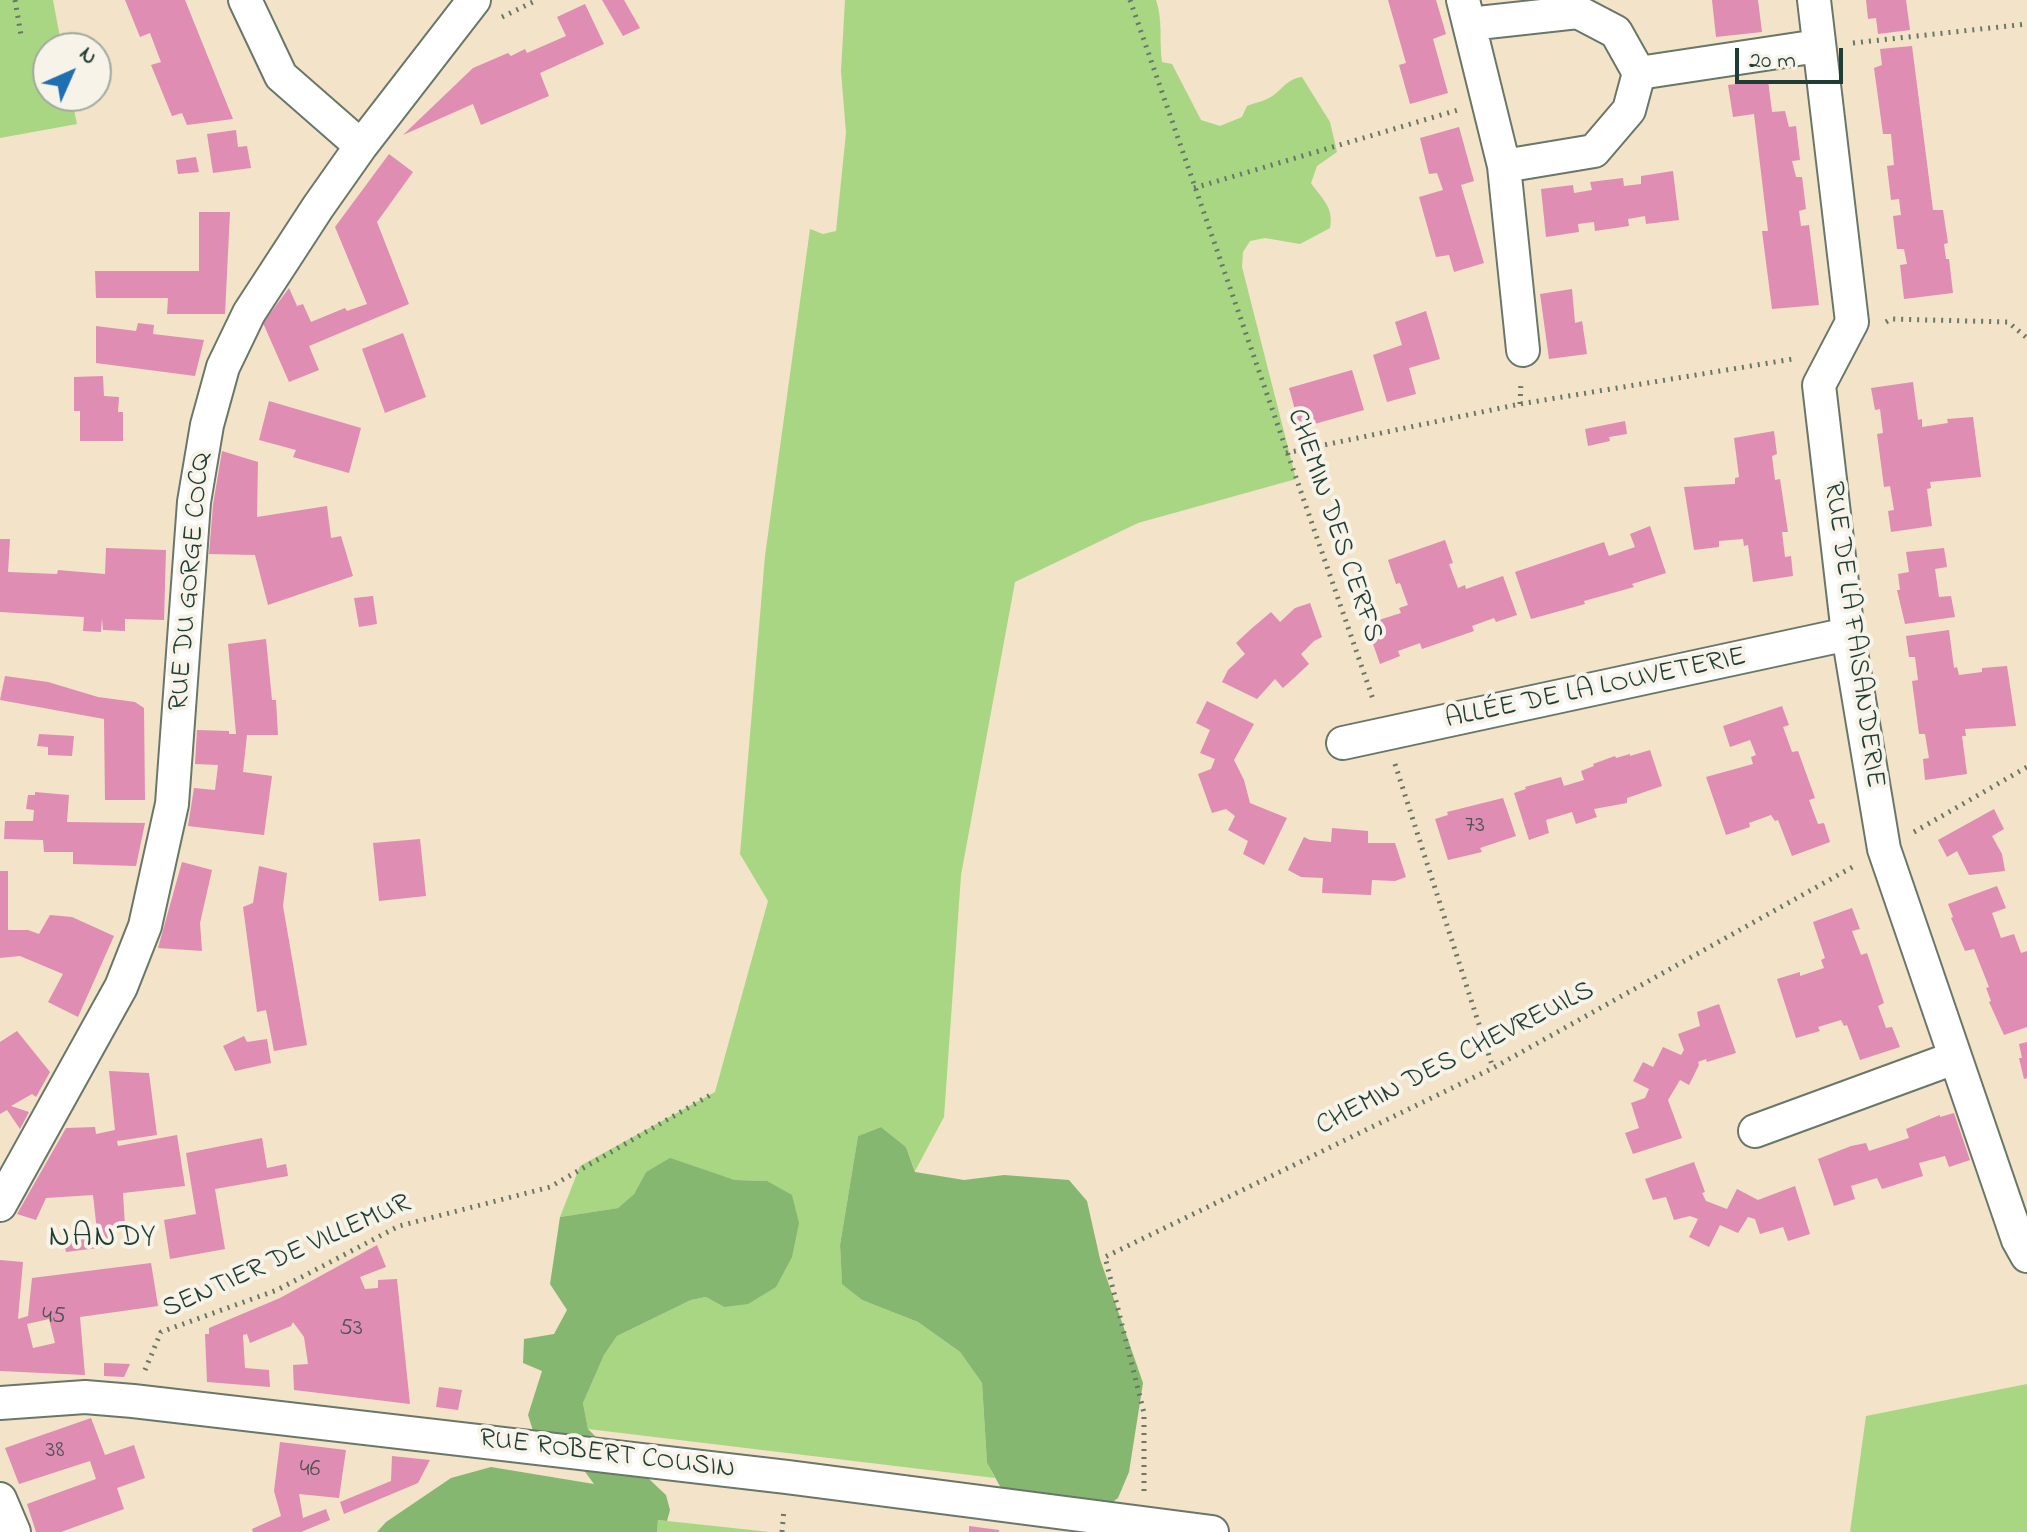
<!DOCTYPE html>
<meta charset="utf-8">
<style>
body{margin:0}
#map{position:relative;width:2027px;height:1532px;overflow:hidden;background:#f2e3c9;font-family:"Indie Flower",sans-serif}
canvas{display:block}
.north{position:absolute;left:32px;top:32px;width:80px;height:80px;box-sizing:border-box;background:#f7f3e8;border:2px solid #a1aaa0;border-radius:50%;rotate:45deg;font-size:22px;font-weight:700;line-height:32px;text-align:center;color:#1f3d34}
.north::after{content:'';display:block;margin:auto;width:28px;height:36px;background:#1f6fb2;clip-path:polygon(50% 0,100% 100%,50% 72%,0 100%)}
.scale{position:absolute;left:1735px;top:48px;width:108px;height:36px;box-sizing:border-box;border:4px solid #1f3d34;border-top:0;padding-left:10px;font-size:24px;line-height:28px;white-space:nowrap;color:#1f3d34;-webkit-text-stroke:6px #f7f3e8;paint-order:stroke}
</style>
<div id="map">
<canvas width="2027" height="1532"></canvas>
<div class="north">N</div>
<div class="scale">20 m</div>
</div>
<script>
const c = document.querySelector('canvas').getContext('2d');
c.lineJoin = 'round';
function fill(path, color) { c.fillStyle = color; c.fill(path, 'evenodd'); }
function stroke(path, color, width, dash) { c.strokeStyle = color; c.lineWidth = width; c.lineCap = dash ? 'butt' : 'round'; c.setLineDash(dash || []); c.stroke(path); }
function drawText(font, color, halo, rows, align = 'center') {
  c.font = font + ' "Indie Flower",sans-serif'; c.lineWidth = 8; c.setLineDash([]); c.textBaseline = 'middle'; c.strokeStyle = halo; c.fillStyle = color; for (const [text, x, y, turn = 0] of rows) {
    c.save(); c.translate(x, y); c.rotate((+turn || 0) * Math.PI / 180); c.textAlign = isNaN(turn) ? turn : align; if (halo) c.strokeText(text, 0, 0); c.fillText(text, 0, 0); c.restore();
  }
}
fill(new Path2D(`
 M0,0h53l9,48h-14v48h23l6,28 -77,14z
 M845,0h311c7,20 3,41 6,62l10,2 29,56 19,6 22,-9 5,-11c7,-3 14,-4 20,-7 14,-6 18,-20 35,-22l28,45 7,30 -20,14 -6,17c11,16 23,24 19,45l-30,16 -35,-6 -15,3 -7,11 -1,15 54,212 -158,44 -123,59 -54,293 -17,242 -29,54 -9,-24 -25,-20 -23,9 -18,109 2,38 20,17 56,22 42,30 22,31 5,80 8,15 -407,-49 -5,-26 21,-48 13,-19 74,-36 15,-3 18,10 43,-126 -32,-1 -65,-21 -24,13 -12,22 -16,14 -58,9 20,-51 135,-74 53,-191 -28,-47 25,-298 45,-327 13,5 13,-3 10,-98 -5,-62z
 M2027,1384v148h-177l16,-116z
 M658,1520l112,12h-113z`), '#a8d683');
fill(new Path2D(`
 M881,1127l25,20 9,25 49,8 40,-5 65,5 18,21 13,58 43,124 -14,89 -11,26 -21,16 -91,-17 -19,-34 -5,-80 -22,-31 -42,-30 -56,-22 -20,-16 -2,-39 18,-109z
 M670,1158l65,22 32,1 25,14 7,28 -7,34 -16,30 -28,17 -24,3 -18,-10 -15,3 -74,36 -13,19 -21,48 5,26 37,37 24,13 17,16 4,15 -3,11 -9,-1 -1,12h-280l9,-10 65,-44 40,-11 103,17 -25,-34 -34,-13 -7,-22 14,-44 -19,-8 1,-24 30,-5 13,-24 -17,-26 10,-67 58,-9 16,-14 12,-22z`), '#86b771');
fill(new Path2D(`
 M125,0h60l48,119 -46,6 -5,-12 -10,3 -21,-51 10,-3 -11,-29 -10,4z
 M602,0h22l16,28 -17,8z
 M1388,0h48l10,34 -13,5 15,54 -38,11 -11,-39 7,-2z
 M1712,0h46l4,32 -46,5z
 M1866,0h40l4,30 -32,4 -2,-16 -8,1z
 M585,4l19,40 -64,29 9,23 -68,29 -8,-21 -70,31 70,-67 35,-15 3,3 14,-7 2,4 39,-17 -9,-19z
 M1912,46l21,164h10l5,33 -4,1 2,15h3l4,34 -49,6 -4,-34 7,-1 -3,-15h-7l-4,-33 8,-1 -2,-16 -8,1 -4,-34 7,-1 -3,-31h-8l-9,-66 8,-3 -2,-16z
 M1768,80l4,32 13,-1 4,16 7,-1 4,34 -8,1 4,16h6l4,32 -7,2 2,15 8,-1 10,80 -47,4 -10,-78h6l-14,-117 -21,3 -5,-32z
 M1459,127l15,54 -13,4 23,78 -30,9 -5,-17 -13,2 -17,-60 24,-7 -6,-17 -8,1 -9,-36z
 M236,130l2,17 9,-1 4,22 -38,5 -6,-39z
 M389,154l24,18 -36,50 32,82 -100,42 10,24 -30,12 -26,-59 26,-35 8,18 6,-2 8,18 34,-14 2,3 20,-7 -32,-77z
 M196,157l3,15 -21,2 -2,-14z
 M1673,171l6,49 -33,4 -1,-8 -17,3 1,7 -34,5 -1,-9 -16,2 1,8 -33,5 -5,-48 32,-4 1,8 18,-3 -2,-8 33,-4 1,8 17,-2v-8z
 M199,212h31l-5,102h-58l1,-16h-72l-1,-27h104z
 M1572,289l3,34 7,-2 5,33 -38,5 -9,-65z
 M1426,311l14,48 -31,9 7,26 -29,8 -14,-47 29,-10 -7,-23z
 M138,323l16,2 -1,9 51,6 -9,36 -99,-13v-37l40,5z
 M403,333l23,64 -41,16 -23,-64z
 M1352,370l12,40 -64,18 -11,-40z
 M103,376l1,20 15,1 -1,15h5v29h-43v-30h-6v-34z
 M1913,382l5,38 4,-1v8l26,-4 -1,-4 26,-2 8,60 -51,5 1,6 -4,1 5,37 -41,6 -3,-21 6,-1 -4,-24 -6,1 -7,-53 6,-1 -3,-24 -5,1 -4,-22z
 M269,401l92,27 -12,45 -56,-16 3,-7 -37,-10z
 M1625,421l2,13 -18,3 1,4 -22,5 -3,-17z
 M1774,431l3,23 -5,2 3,24 5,-1 8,53h-6l3,25 6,-1 2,20 -40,6 -5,-37 -4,1 -1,-7 -24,2v6l-25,3 -10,-63 51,-3v-6l4,-1 -5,-39z
 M222,451l36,11 -1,55 70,-11 4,32 10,-2 12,40 -85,29 -13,-50 -46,-1 4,-49z
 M1650,526l16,47 -34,11 2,3 -50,14 1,3 -54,15 -16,-47 89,-30 5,14 26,-9 -5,-13z
 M0,539h10l-2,33 49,2 1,-4 47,4 1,-26 60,2 -2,70 -39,-1v12l-22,-1 -1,-12 -1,14 -18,-1 1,-14 -84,-5z
 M1445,540l8,23 -4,1 9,24 7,-3 1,4 37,-13 14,39 -21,7 -2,-4 -22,8 2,5 -52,18 -2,-6 -22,8 2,5 -20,8 -14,-40 35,-11 -2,-5 9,-3 -8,-22 -4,1 -8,-24z
 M1944,548l3,19 -12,2 4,28 12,-1 4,21 -50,7 -8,-34h3l-2,-16 11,-2 -3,-20z
 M373,596l4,28 -18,3 -5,-29z
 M1310,603l12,34 -8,4 -13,13 8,10 -14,13 -12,11 -8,-9 -18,20 -35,-17 6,-12 17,-16 -9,-11 15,-14 20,-17 9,10 15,-14z
 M1949,630l5,38 3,-1 2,8 23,-3v-4l25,-2 9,60 -51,3 1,7h-4l5,38 -42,6 -2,-21 6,-1 -4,-24h-6l-7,-53 6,-1 -3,-23h-6l-3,-21z
 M266,639l6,61h4l2,35h-31l-4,37 29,4 -8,59 -76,-9 6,-38 21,2 3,-25 -23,-1 2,-34 32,1v3h7l-8,-90z
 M5,676l43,6 50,15 37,5 9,6 1,92h-40l-1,-81 -104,-19z
 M1207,701l47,23 -20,36 10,20 6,23 37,15 -23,47 -21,-11 5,-13 -20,-11 7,-14 -9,-7 -14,4 -14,-39 13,-5 4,-10 -15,-6 10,-23 -14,-7z
 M1782,706l7,19 -6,2 9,25 6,-1 17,47 -6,2 9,24 6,-1 6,19 -38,14 -14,-36 -3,1 -4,-6 -22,8 1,4 -24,8 -20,-58 47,-13 -2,-7 5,-2 -6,-15 -20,7 -7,-21z
 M39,734l35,2 -2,20 -24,-1v-8l-11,-1z
 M1650,750l12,36 -35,12v5l-33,6 3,8 -21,7 -4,-12 -26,8 3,13 -20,7 -15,-47 12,-4 -1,-2 36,-10 3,9 20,-6 -3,-9 13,-5 -1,-2 22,-8 1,2 14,-4v2z
 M35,792l34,3 -2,27 78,1 -9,43 -63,-2v-12h-29l-1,-12 -39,-1 1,-18h28l1,-11 -8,-1 2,-14h7z
 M1503,798l13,38 -36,12 2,4 -34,8 -13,-41 13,-4 -1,-3z
 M1994,809l10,20 -12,7 10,18 3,17 -36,4 -12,-24 -10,6 -9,-17z
 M1332,828l36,3v12h27l11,34 -11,4 -23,-1 -1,15 -24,-1 -25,-1 1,-15 -22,-1 -13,-7 16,-33 6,3 21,2z
 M420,839l6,57 -47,5 -6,-58z
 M182,862l30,8 -12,53 2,28 -44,-3z
 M259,866l28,7 -4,33 24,139 -33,6 -8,-41 -9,2 -14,-105 10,-4z
 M0,871h8v59h20l11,4 11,-19 22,2 42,19 -36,81 -30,-15 15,-28 -43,-18 -20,2z
 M1997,886l9,22 -14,5 9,25 13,-4 7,19 6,-2v76l-23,8 -15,-33 2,-1 -5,-13 3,-1 -15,-38 -9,2 -14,-33 2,-1 -5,-13z
 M1852,908l8,21 -8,2 9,24 6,-2 17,50 -6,3 8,22 6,-1 8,20 -40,13 -13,-35 -3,1 -3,-6 -23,7 2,4 -24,7 -19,-59 23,-7v4l24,-8 -3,-8 4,-2 -12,-36z
 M1719,1004l17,49 -29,9 -1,-3 -8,3 1,3 -10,20 -9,-5 -12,20 14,38 -49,16 -8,-21 14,-5 -8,-25 14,-5 4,-9 -16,-8 10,-19 10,5 10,-20 18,8 3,-5 -6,-16 22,-8 -3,-14z
 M17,1031l33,41 -14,25 -4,-3 -21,12 18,6 -9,17 -13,-19 -7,4v-72z
 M244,1036l3,6 20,-3 4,24 -36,8 -12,-25z
 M2027,1042v36l-3,1 -5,-21h3l-3,-14z
 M109,1071l40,2 8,62 -40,6 1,5 59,-11 8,51 -62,7 2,33 -14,3 3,17 -48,6 -3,-14 34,-7 -4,-36 -47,3 -10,22 -19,-6 49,-86 29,-1 1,7 19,-4z
 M1954,1113l16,47 -21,7 -4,-11 -26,7 4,13 -41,13 -5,-11 -26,8 4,13 -21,7 -16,-47 33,-13 15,-3 3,8 40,-13 -3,-9 34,-14v2z
 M262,1138l5,30 19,-4 2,12 -73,13 10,60 -55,10 -6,-39 32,-6 -10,-61z
 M1694,1162l11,30 -3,1 4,8 21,8 10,-20 21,11 37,-14 15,48 -22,7 -5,-14 -23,7 -5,-15 -7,-2 -10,16 -18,-8 -11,22 -20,-10 9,-18 -8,-3 -16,4 -8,-23 -13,3 -8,-21z
 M377,1245l9,22 -26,10 5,12 13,-1v-8l19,-1 13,125 -116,-14 -1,-25 15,-1 -4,-27 -11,-15 -2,4 -41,17 -3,-9 -4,1 2,33 24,2 1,17 -63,-5 -2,-48h4v-6l71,-30z
 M0,1260l23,2 -5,57 10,-3 4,-38 119,-15 7,43 -78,11 5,58 -85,-4zM49,1319l6,24 -22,5 -6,-24z
 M104,1363l26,1 -6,13 -20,-1z
 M439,1387l23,3 -4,20 -22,-3z
 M91,1418l14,37 29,-10 11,33 -28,10 7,21 -63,23h-25l-9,-28 69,-25 -6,-18 -71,23 -14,-36z
 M280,1442l66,8 -7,48 -40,-4 4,24 23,-9 4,11 -29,12h-48l-1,-3 29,-13 -7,-25z
 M392,1456l38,4 -12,23 -74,31 -4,-12 51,-21z
 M969,1526l30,4v2h-30z`), '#df8db2');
const minor = new Path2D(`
 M245,0l36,76 80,70
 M1463,0l41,166 19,184
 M1814,0l38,322 -33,63 29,249 36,215 134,391 9,16
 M1469,24l109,-12 38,20 23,41 -10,37 -35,41 -90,15
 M1639,73l179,-27
 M1343,743l505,-109
 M1755,1131l199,-73
 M0,1205l121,-218 24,-61 27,-122 22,-302 13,-77 16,-58 26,-54 69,-106 43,-61 113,-146
 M0,1403l85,-6 48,4 654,76 425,55
 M0,1499l14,33`);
stroke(minor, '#697768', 36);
stroke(new Path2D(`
 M15,0l6,35
 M1130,0l244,702
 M502,17l35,-17
 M1853,43l174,-19
 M1194,188l264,-78
 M1886,322l5,-3 117,3 19,16
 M1520,404l1,-23
 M1286,453l234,-49 273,-45
 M1395,764l98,304
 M1914,832l113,-65
 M145,1370l16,-38 116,-42 122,-64 151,-39 162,-93
 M1144,1491v-78l-39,-156 388,-189 363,-203
 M782,1532l2,-23`), '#697768', 5, [2, 6]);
stroke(minor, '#fff', 32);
drawText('24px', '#4f5154', null, [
 ["73",1475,827],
 ["45",54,1318],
 ["53",351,1330],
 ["38",55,1452],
 ["46",310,1471]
]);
drawText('28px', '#1f3d34', '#f7f3e8', [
 ["CHEMIN DES CERFS",1333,526,71],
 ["RUE DU GORGE COCQ",192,582,-85],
 ["RUE DE LA FAISANDERIE",1852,635,82],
 ["ALLÉE DE LA LOUVETERIE",1596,690,-12],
 ["CHEMIN DES CHEVREUILS",1456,1060,-27],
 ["SENTIER DE VILLEMUR",287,1258,-24],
 ["RUE ROBERT COUSIN",607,1456,7]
]);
c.letterSpacing = '2px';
drawText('32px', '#1f3d34', '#f7f3e8', [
 ["NANDY",103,1240]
]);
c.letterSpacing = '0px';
</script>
